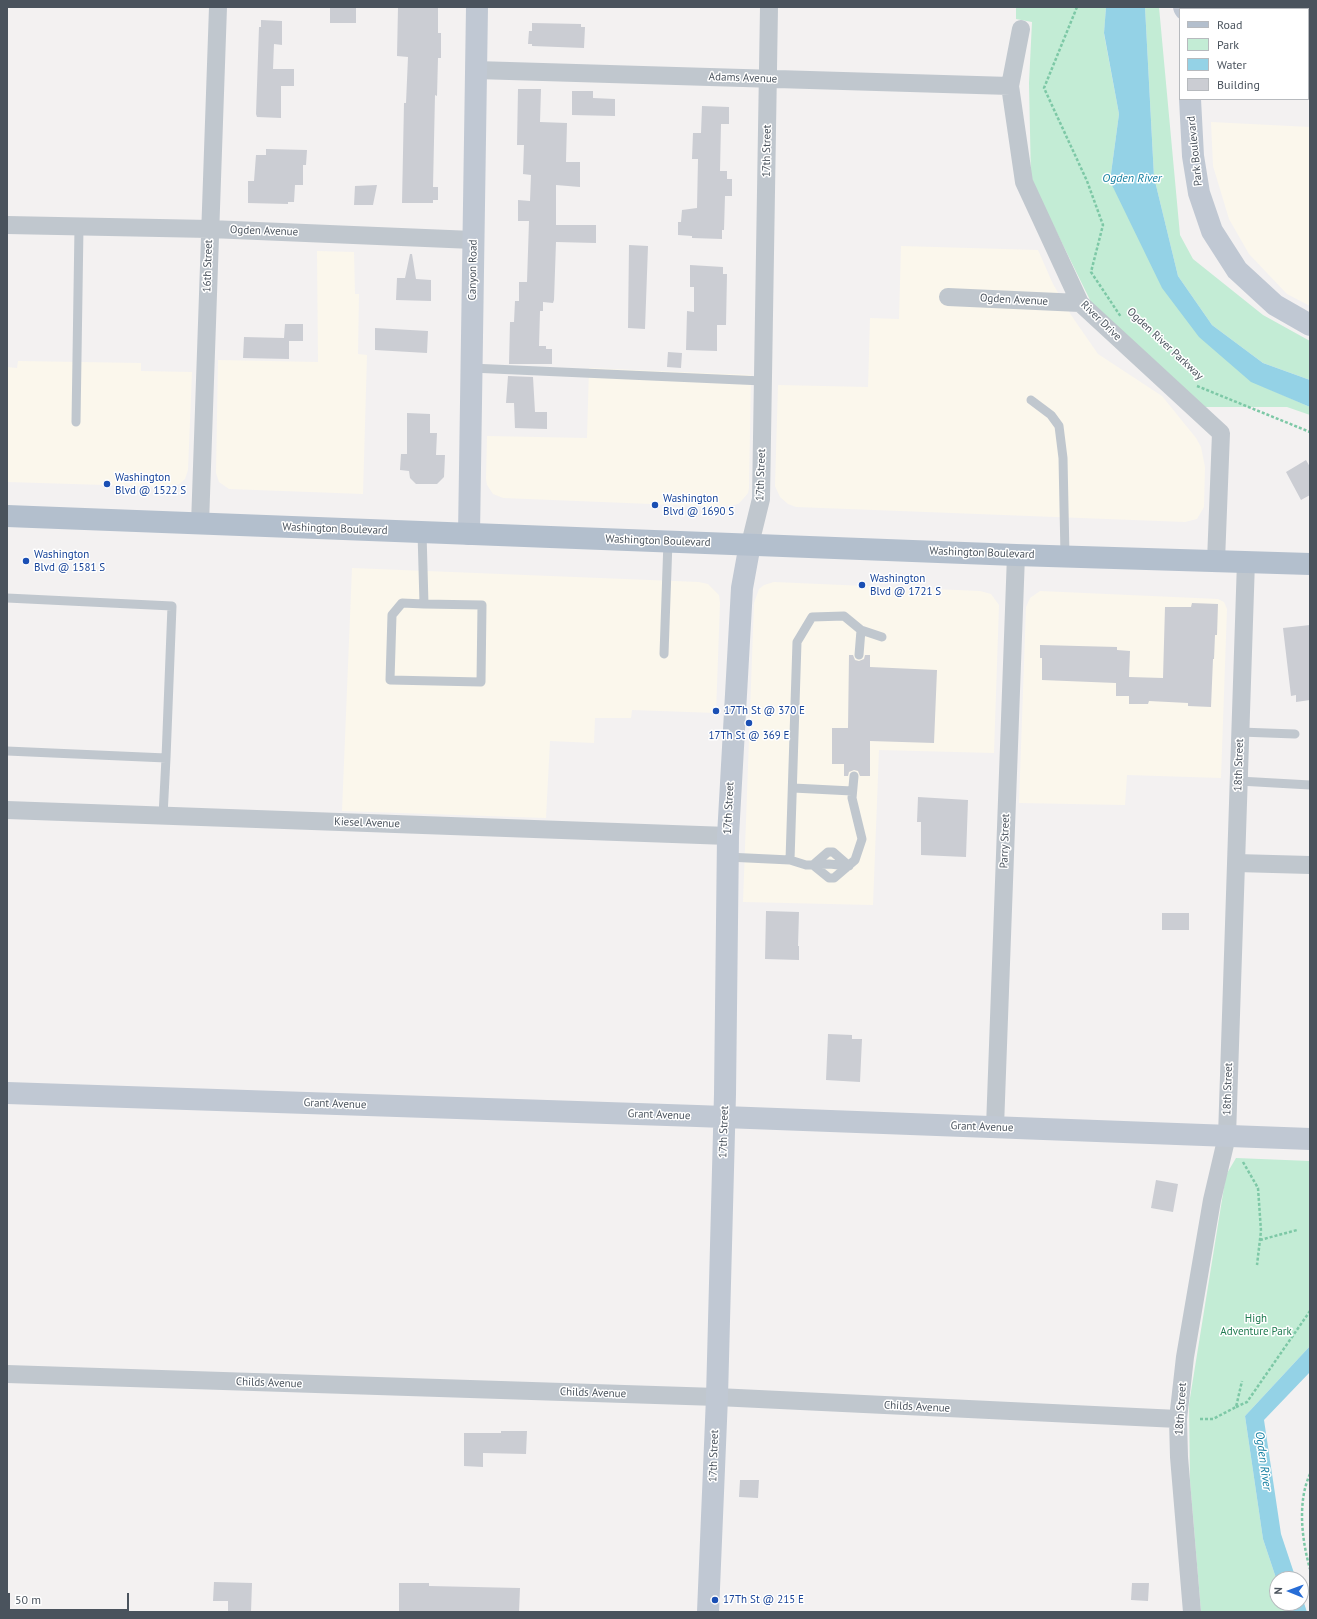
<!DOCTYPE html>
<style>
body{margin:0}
#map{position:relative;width:1317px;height:1619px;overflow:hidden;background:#f3f1f1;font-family:"PT Sans",sans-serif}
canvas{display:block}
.frame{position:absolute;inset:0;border:8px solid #4a535d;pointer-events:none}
.legend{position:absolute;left:1179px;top:8px;width:130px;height:92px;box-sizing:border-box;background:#fff;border:1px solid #b7babe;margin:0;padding:5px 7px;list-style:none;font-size:12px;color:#4a535d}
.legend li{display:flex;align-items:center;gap:8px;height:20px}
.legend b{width:20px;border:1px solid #b7babe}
.north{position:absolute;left:1269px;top:1571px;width:40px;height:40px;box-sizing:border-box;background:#fff;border:1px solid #b7babe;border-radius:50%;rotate:271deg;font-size:11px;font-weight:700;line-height:16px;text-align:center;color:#4a535d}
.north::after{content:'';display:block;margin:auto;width:14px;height:18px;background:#276dd6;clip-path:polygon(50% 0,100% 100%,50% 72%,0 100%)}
.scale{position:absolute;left:8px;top:1593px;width:121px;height:18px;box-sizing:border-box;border:2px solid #4a535d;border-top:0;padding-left:5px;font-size:12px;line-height:14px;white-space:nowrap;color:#4a535d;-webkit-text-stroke:3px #fff;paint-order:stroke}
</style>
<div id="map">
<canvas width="1317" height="1619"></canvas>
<div class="frame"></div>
<ul class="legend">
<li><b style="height:5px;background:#b3bfcd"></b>Road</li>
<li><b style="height:11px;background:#c3ecd5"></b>Park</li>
<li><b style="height:11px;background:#94d2e6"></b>Water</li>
<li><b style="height:11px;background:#cbcdd3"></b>Building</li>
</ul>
<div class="north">N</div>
<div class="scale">50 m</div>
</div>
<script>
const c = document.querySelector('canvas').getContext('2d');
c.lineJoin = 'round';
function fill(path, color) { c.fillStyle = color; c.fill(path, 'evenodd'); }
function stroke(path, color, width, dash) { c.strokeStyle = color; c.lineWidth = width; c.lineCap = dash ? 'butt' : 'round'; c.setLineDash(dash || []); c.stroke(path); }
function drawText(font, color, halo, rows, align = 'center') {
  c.font = font + ' "PT Sans",sans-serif'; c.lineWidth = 3; c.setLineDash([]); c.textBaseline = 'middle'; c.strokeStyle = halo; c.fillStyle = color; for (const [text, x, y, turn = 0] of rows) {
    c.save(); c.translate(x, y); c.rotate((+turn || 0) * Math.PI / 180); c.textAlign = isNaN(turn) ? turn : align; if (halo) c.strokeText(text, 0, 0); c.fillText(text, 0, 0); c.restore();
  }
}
fill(new Path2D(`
 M1211,122l99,5v179l-23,-12 -38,-40 -20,-35 -16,-53z
 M901,246l137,4 15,34 18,31 27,39 64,42 34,42 5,9 4,20 -1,40 -7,12 -12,3 -389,-15 -8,-3 -8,-7 -5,-11 3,-101 90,2 2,-69 29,1z
 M317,251l37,1 1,42h4l-1,60 9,1 -4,139 -134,-5 -10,-7 -3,-9 2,-113 100,2z
 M18,361l123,2v8l51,1 -4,98 -3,9 -6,5 -8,3 -164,-5v-115l10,1z
 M589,368l162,7 -2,113 -1,5 -5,6 -5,5 -13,3 -222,-9 -10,-4 -6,-9 -1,-6 1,-43 100,2z
 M352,568l347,14 9,2 11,11 1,8 -4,110 -84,-3 -1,8h-36l-1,25 -44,-2 -4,77 -204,-7z
 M774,582l206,9 11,3 8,11 -5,148 -115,-3 -6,155 -130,-3 11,-299 5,-14 5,-4z
 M1040,591l178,8 6,3 3,7 -6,169 -94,-3 -2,30 -106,-2 7,-196 4,-9z`), '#fbf7ec');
fill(new Path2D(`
 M1016,7h90l-2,27 15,80 -9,67 141,200 59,26v8l-23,-8h-85l-111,-105 -60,-122 -2,-97 3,-61 -16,-3z
 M1145,7h14l21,228 13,24 70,56 47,26v39l-47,-17 -51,-38 -34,-49 -24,-99z
 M1236,1158l74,3v185l-65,70 18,123 14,42v22h7l3,9h-86l-11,-131 -1,-77 37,-229z`), '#c3ecd5');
fill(new Path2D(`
 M1106,7h39l9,170 24,99 34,49 51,38 47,17v27l-59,-25 -52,-45 -37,-49 -52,-107 9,-67 -15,-81z
 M1310,1346v26l-46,48 17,114 15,45h-19v2l-14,-42 -18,-123z
 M1301,1594l6,18h-20l-3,-9h17z`), '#94d2e6');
fill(new Path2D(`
 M330,7h26v16h-26z
 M398,7h40v26h3v25h-3l-1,38 -2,-1 -2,92h5v13h-5v3h-31l2,-100h2l2,-46 -11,-1z
 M261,20l21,1v24l-8,-1 -1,25h21v17h-13v32l-24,-1 -1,-3 3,-87h2z
 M532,23l49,1v3h4l-1,21 -52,-2v-2h-4l1,-13h3z
 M518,89h23l-1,33 27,1 -1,39h14v25l-24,-2v40h40v18l-40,-1 -2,58 -1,3 -10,-1v9h-3l-1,35h7v3h6v15h-43l1,-42h4l1,-21h4v-19h8l2,-61h-11v-21l12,1 1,-26 -8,-1 1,-29h-7z
 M572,91h21v7l22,1v17l-43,-1z
 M702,106l27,1v17h-8l-1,47h7v8h5v17h-7l-1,34h-2v9l-30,-1v-2l-14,-1v-13h3l1,-12 15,-2 1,-49h-6l1,-26h8z
 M266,149l41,1 -1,15h-3v20h-8l-1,17h-6v2l-40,-1v-22h6l2,-26h10z
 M377,185l-4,20h-19l1,-19z
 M629,245l19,1 -3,83 -17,-1z
 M410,254h2l4,25 15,1v21l-35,-1 1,-22h8z
 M690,265l33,2v7h4l-1,51h-9v26l-31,-1 1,-39 7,1v-25h-4z
 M285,324h18v17h-14v18l-46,-1 1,-21 40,1z
 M375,328l53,3 -1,22 -52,-3z
 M668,352l14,1 -1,15 -14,-1z
 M508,376l25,1 2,35h12v17l-32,-1 -1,-25h-8z
 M407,413l23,1v19h7l-1,22h9l-1,22 -7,7h-21l-6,-6 -1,-7 -9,-1 1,-16h6z
 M1306,460l4,7v28l-9,5 -15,-28z
 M1192,603l26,1 -1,31h-2l-1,24h-1l-2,48 -23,-1v-3l-39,-2 -1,3h-19v-8h-13v-13l-74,-3v-22h-2v-13l77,2v3l13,1 -1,26 34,1 2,-71h26z
 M1310,625v75l-14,2v-7l-5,1 -8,-68z
 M849,655h4l2,5 4,1 5,-2 1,-4h5v12l67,3 -3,73 -64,-2v35h-10l-2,-5 -4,-1 -5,2 -1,4h-4v-12h-12v-36h16z
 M918,797l50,3 -2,57 -45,-2v-33h-4z
 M766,911l33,1 -1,34h1v14l-34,-1z
 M1162,913h27v17h-27z
 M828,1034l24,1v4h10l-2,43 -34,-2z
 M1156,1180l22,4 -5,28 -22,-4z
 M501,1431h26l-1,23 -43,-1v14l-19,-1v-33h37z
 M740,1480h19l-1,18 -19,-1z
 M214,1582l38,1 -1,29h-23v-11h-15z
 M399,1583h30v3l91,2 -1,24h-120z
 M1132,1583h17l-1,18 -17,-1z`), '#cbcdd3');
stroke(new Path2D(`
 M1077,7l-33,81 43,93 16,44 -12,47 30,45
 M1215,9v-2
 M1197,386l113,46
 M1243,1162l15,26 3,43 -4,34
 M1260,1240l37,-10
 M1236,1407l11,-5 63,-91
 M1200,1419h13l23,-12 6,-26
 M1310,1474c-13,28 -8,67 0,95`), '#7dc8a6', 2.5, [3, 2]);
stroke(new Path2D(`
 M471,368l292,13
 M1031,400l20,15 8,11 4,32 2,98
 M76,422l3,-195
 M422,532l2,72 -22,-1 -10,12 -2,65 91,2 1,-77 -58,-1
 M7,598l165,8 -6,152
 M664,654l4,-113
 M859,655l2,-25
 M1240,732l55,2
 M7,751l159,7 -3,58
 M1239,781l71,4
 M793,788l59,3
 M727,857l63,3 7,-218 15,-25 32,-1 17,14 21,7
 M790,860l16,5h7l16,13h5l21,-18 7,-21 -10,-41 2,-22
 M813,865l15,-13h5l16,14
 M813,865l16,-1 20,2`), '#c0c7ce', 9);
stroke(new Path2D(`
 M1021,29l-11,57 14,96 56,121 141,130 -5,128
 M476,70l534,16
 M7,225l203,4 263,11
 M948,297l132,6
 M200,524l18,-517
 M750,544l11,-45 8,-492
 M7,810l721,26
 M1236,863l74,2
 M995,1127l21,-572
 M7,1374l710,23 461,22
 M1192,1612l-13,-155 -1,-38 7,-62 27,-157 15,-64 19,-575`), '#c0c7ce', 18);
stroke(new Path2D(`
 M1184,7l1,2
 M1190,99l3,57 6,37 13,38 25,39 38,35 35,20
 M469,534l8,-527
 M7,1093l690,23 613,23
 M708,1612l9,-215 8,-303 3,-258 14,-248 8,-44`), '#c0c8d3', 22);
stroke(new Path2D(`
 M7,516l1009,39 294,9`), '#b3bfcd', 22);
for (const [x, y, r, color] of [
 [107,484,4,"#1a4fb4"],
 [655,505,4,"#1a4fb4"],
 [26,561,4,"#1a4fb4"],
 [862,585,4,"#1a4fb4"],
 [716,711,4,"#1a4fb4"],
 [749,723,4,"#1a4fb4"],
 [715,1600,4,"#1a4fb4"]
]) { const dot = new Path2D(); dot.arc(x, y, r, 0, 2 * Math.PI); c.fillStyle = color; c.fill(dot); stroke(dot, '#fff', 1.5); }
drawText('11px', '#4a535d', '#fff', [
 ["Adams Avenue",743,78,2],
 ["17th Street",767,151,-89],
 ["Park Boulevard",1195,151,-96],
 ["Ogden Avenue",264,231,2],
 ["16th Street",208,266,-88],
 ["Canyon Road",473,270,-89],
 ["Ogden Avenue",1014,300,3],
 ["River Drive",1101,321,44],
 ["Ogden River Parkway",1165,344,43],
 ["17th Street",761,475,-88],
 ["Washington Boulevard",335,529,2],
 ["Washington Boulevard",658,541,2],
 ["Washington Boulevard",982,553,2],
 ["18th Street",1239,765,-88],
 ["17th Street",729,808,-87],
 ["Kiesel Avenue",367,823,2],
 ["Parry Street",1005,841,-88],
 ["18th Street",1228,1089,-88],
 ["Grant Avenue",335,1104,2],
 ["Grant Avenue",659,1115,2],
 ["Grant Avenue",982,1127,2],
 ["17th Street",724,1132,-88],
 ["Childs Avenue",269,1383,2],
 ["Childs Avenue",593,1393,2],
 ["Childs Avenue",917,1407,3],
 ["18th Street",1181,1409,-86],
 ["17th Street",714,1456,-88]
]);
drawText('11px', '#164399', '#fff', [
 ["Washington",115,478],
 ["Blvd @ 1522 S",115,491],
 ["Washington",663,499],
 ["Blvd @ 1690 S",663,512],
 ["Washington",34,555],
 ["Blvd @ 1581 S",34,568],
 ["Washington",870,579],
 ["Blvd @ 1721 S",870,592],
 ["17Th St @ 370 E",724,711],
 ["17Th St @ 369 E",749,736,"center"],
 ["17Th St @ 215 E",723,1600]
], 'left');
drawText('11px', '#1f7a50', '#fff', [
 ["High",1256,1319],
 ["Adventure Park",1256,1332]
]);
drawText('italic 12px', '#1780a2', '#fff', [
 ["Ogden River",1132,179],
 ["Ogden River",1263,1461,82]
]);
</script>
